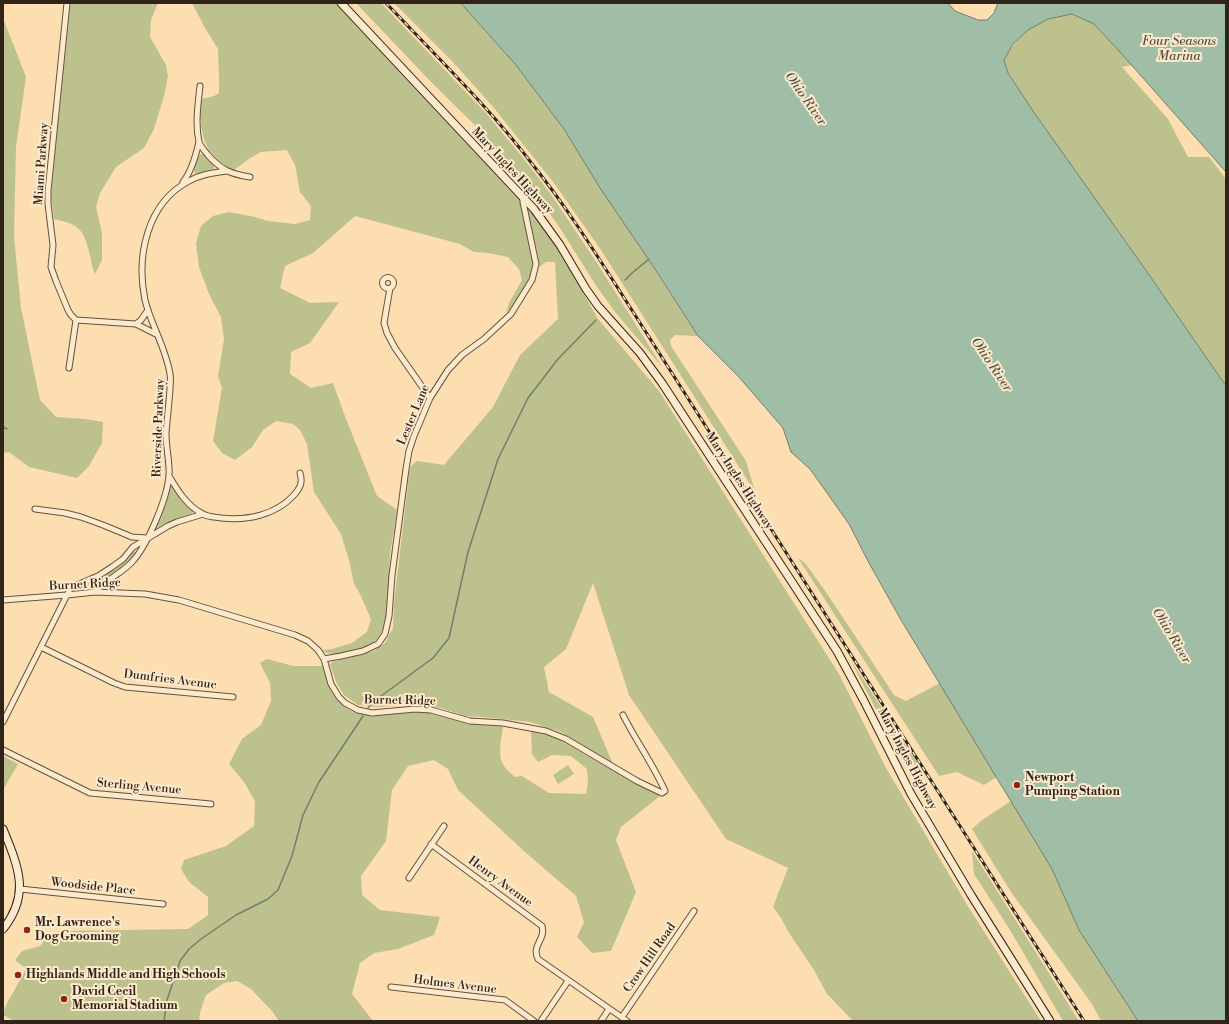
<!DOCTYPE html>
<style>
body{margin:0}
#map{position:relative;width:1229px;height:1024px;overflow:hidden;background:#fcdeb1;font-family:"Libre Bodoni",serif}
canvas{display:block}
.frame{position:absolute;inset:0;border:4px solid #302319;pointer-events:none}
</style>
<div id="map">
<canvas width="1229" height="1024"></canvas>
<div class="frame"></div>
</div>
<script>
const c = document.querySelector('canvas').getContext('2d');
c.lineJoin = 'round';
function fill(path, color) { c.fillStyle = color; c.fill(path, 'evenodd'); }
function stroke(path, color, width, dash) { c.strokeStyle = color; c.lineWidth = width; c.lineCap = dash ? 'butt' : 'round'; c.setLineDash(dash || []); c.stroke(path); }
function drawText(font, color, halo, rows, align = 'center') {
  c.font = font + ' "Libre Bodoni",serif'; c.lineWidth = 4; c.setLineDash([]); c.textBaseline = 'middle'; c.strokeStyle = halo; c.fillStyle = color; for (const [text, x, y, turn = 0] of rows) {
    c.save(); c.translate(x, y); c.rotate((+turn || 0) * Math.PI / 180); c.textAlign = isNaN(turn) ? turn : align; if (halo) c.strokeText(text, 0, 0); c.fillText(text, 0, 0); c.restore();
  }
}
fill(new Path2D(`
 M70,3h88l-7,17 -1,17 16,28 2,11 -4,20 -10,33 -10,19 -28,19 -16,26 -4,14 6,27v26l-7,14c-6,-15 -6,-40 -20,-48 -6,-4 -14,-5 -21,-7l-3,-25 7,-73z
 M192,3h146l181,193 14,65c-1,15 -14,42 -27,52l3,-10 13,-23 -3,-11 -11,-12 -20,-4 -14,-1 -14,-8 -105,-28 -42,37 -28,13 -5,22 30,15 29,-1 -29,41 -19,9 -1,22 21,14 22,-5 13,36 31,77 20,14c-2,15 -5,30 -7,45 -2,23 3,65 -12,83 -7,9 -19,12 -30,14 -8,2 -19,4 -26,-2l10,-1 20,-6 15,-11 4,-13 -11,-25 -6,-10 -5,-24 -8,-26 -27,-42 -7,-48 -7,-14 -7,-6 -17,-3 -13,9 -11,17 -17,13 -13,-7 -9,-12 9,-53 -4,-12 6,-37 -3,-22 -12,-23 -10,-27 -3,-24 5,-17 12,-10 16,-4 26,5 13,4 27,3 15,-4 1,-14 -11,-14 -5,-27 -8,-15 -26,2 -11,6 -16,12c-30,-13 -37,-40 -32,-71l12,-3 5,-3v-14l-1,-30 -13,-21z
 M356,3h25l105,110 42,51 24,32 45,67 66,105 -48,-56 -20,-28 -35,-56 -20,-28 -27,-29 -29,-37 -51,-50z
 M394,3h67l55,62 48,64 134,207 -23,-1 -5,5 1,6 75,115 9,31 -154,-242 -47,-67 -60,-75 -41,-46z
 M1072,14l22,10 38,41 -10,2 46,52 20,38h21l17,22v207l-81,-117 -112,-158 -25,-38 -4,-13c11,-19 22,-33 43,-41 8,-3 17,-3 25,-5z
 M3,18l23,59 -10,70 -2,89 7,72 19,92 16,17 29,2 18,3 -1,21 -13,23 -12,12 -48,-11 -20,-15 -6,1z
 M202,154h2l10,11v4l-18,5 -3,-4 6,-15z
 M524,201l19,25 18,28 37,65 61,72 180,283 47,94 83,140 72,113h-188l-26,-27 -13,-24 -25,-37 -8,-15 -8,-11 15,-39 -62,-29 -97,-144 -36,-112 -27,66 -22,18 5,25 44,25 20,47 -52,-32 -31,-10 -47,-5 -18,-1 -24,-8 -28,-4 -35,3 -20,-2 -14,-10 -7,-11 -7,-19 2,-3 42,-11 11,-8 8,-15 1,-25 16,-136 7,-6 27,4 49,-58 27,-52 38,-36 -3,-57h-9l-7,5 -1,-13z
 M170,485l2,2 12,16 9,7v2l-3,3 -21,7 -14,7z
 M133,552h3v2c-14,14 -31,30 -51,34v-2l1,-1c17,-8 35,-17 47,-33z
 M798,558l7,5 21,29 68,103 12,6 34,-18 57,94 -13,8 -27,-13 -18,4z
 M267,659l26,7h30l9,26 7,9 9,8 12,5 17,1 50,-4 76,15c-1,9 -5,28 -1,36 2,6 8,10 13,15l7,-1 27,17 37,1 2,-11 -1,-14 -16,-13 -19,-1 -14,7 -6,-8 -1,-24c22,3 39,16 58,27 23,13 46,25 69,37l2,2 -39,31 -5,13 20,52 -25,59 -19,2 -15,-16 7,-15 -8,-26 -51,-44 -67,-62 -10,-21 -14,-9 -26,6 -16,24 -6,51 -25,35 1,19 18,15 60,7 -6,18 -36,14 -24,4 -14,10 -8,31 21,27h-94l-7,-10 -21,-22 -14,-8 -13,2 -18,12 -6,17 -1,9h-185l-9,-5 -2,1c0,-12 17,-34 22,-47l-1,-3 -9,-7 7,-9 18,-5 10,-12 10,-3 128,-2 20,-14v-18l-19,-15 -8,-13 3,-9 42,-14 28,-20 1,-25 -11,-19 -15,-18 13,-25 19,-14 10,-24 -1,-18 -10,-20z
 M850,659l62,96 14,17 -21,-13 -26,-44z
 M3,756l15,8 -15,26z
 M568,765l6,9 -16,10 -5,-9z
 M1011,801l41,68 27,61 59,91h-37l-9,-17 -31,-43 -50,-69 -39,-63 10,-9z
 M972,851l107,170h-16l-53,-91 -36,-56z`), '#bdc18d');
const water = new Path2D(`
 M461,3h487l7,8 23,9h9l7,-7 4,-10h228v169l-106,-120 -26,-28 -22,-10 -24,5 -20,11 -15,14 -9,16 4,13 25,38 112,158 81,117v635h-88l-59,-91 -27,-61 -151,-249 -32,-57 -20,-39 -39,-55 -19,-17 -8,-24 -45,-52 -40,-40 -43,-67 -55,-81 -36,-59 -48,-64z`);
fill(water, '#a0bda6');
stroke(water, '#737f6e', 1);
stroke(new Path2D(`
 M625,280l7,-7 17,-14
 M3,427l4,2
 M368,708l5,-6 60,-44 16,-20 19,-86 30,-93 30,-61 30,-39 38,-39
 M164,1021l3,-21 13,-39 9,-12 12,-10 35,-24 32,-16 10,-9 14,-34 11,-41 16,-33 44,-66`), '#737f6e', 1.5);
const street = new Path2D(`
 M67,3l-19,188v13l5,41 -2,22 5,14 12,29 3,5 5,5 60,4 20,10
 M200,86c-2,18 -5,38 -1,56 2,5 5,8 9,13 13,15 23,19 42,22
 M183,182c9,-11 13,-27 16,-40
 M382.5 283a5.5 5.5 0 1 1 11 0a5.5 5.5 0 1 1-11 0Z
 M390,288l-5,29 -1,6 3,10 8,15 35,50
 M136,324l5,-4 7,-10
 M69,368l7,-48
 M169,476c9,15 18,30 34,38 5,3 12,3 18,4 26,3 55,-3 73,-23 6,-7 9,-12 6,-22
 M35,509l30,4 16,4 22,8 29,12 15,1
 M95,592c10,-12 26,-18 37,-30 15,-16 35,-63 37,-86 1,-13 -3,-28 -3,-42 1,-15 3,-30 4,-45 0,-5 1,-10 0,-15 -4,-26 -19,-49 -25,-74 -9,-44 2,-97 44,-119 12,-7 25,-8 38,-10
 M3,600l64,-5 28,-3 50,2 34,6 116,35 13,6 10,9 6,9 7,25 8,13 6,6 13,7 14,3 43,-4 16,1 39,11 33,2 43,8 20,8 71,42 25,12 3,-2c-12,-27 -29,-50 -42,-76
 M41,647l73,36 11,4 108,10
 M324,659l17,-3 22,-5 15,-7 7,-10 4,-18 3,-41 14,-106 3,-18 5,-15 16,-38 18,-28 14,-15 22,-16 27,-25 21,-34 4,-16 -13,-62v-5
 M3,722l67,-133 7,-4 21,-9 14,-9 11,-8 10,-12 35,-21 9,-4 26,-8
 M3,750l87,43 121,11
 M431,844l111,82c4,14 -11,19 -4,33l89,62
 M409,878l35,-52
 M20,889l143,15
 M391,987l114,13 29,21
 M622,1017l72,-106
 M541,1021l27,-40
 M601,1021l8,-12`);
const secondary = new Path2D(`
 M341,3l193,206 26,36 26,44 12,17 42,47 22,30 175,268 27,50 47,93 60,101 79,126
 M3,829c15,37 28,65 0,100`);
stroke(street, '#63523f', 7);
stroke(secondary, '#302319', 9);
stroke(street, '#fdeacc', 5);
stroke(secondary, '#fdeacc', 7);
const rail = new Path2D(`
 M386,3c50,53 103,104 147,162 32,40 60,84 88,128l463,728`);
stroke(rail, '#302319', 3);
stroke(rail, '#fdeacc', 1.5, [4.5]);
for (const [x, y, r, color] of [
 [1017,785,4,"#8f2418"],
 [27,930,4,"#8f2418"],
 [18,975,4,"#8f2418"],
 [64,999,4,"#8f2418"]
]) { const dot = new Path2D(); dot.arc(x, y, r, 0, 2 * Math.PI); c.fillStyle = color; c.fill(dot); stroke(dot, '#fdeacc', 1.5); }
drawText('12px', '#302319', '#fdeacc', [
 ["Miami Parkway",42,164,-86],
 ["Mary Ingles Highway",512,171,47],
 ["Lester Lane",414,415,-67],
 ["Riverside Parkway",159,428,-88],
 ["Mary Ingles Highway",739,481,57],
 ["Burnet Ridge",85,585,-3],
 ["Dumfries Avenue",170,680,7],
 ["Burnet Ridge",400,701,1],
 ["Mary Ingles Highway",907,759,62],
 ["Sterling Avenue",139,787,5],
 ["Henry Avenue",500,882,36],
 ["Woodside Place",93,887,6],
 ["Crow Hill Road",650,958,-55],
 ["Holmes Avenue",455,985,7]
]);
drawText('bold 12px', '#302319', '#fdeacc', [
 ["Newport",1025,778],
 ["Pumping Station",1025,792],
 ["Mr. Lawrence's",35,923],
 ["Dog Grooming",35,937],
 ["Highlands Middle and High Schools",26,975],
 ["David Cecil",72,992],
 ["Memorial Stadium",72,1006]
], 'left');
drawText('italic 13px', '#525143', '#fdeacc', [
 ["Four Seasons",1179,42],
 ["Marina",1179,57],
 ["Ohio River",805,99,55],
 ["Ohio River",991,365,56],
 ["Ohio River",1171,636,59]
]);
</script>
